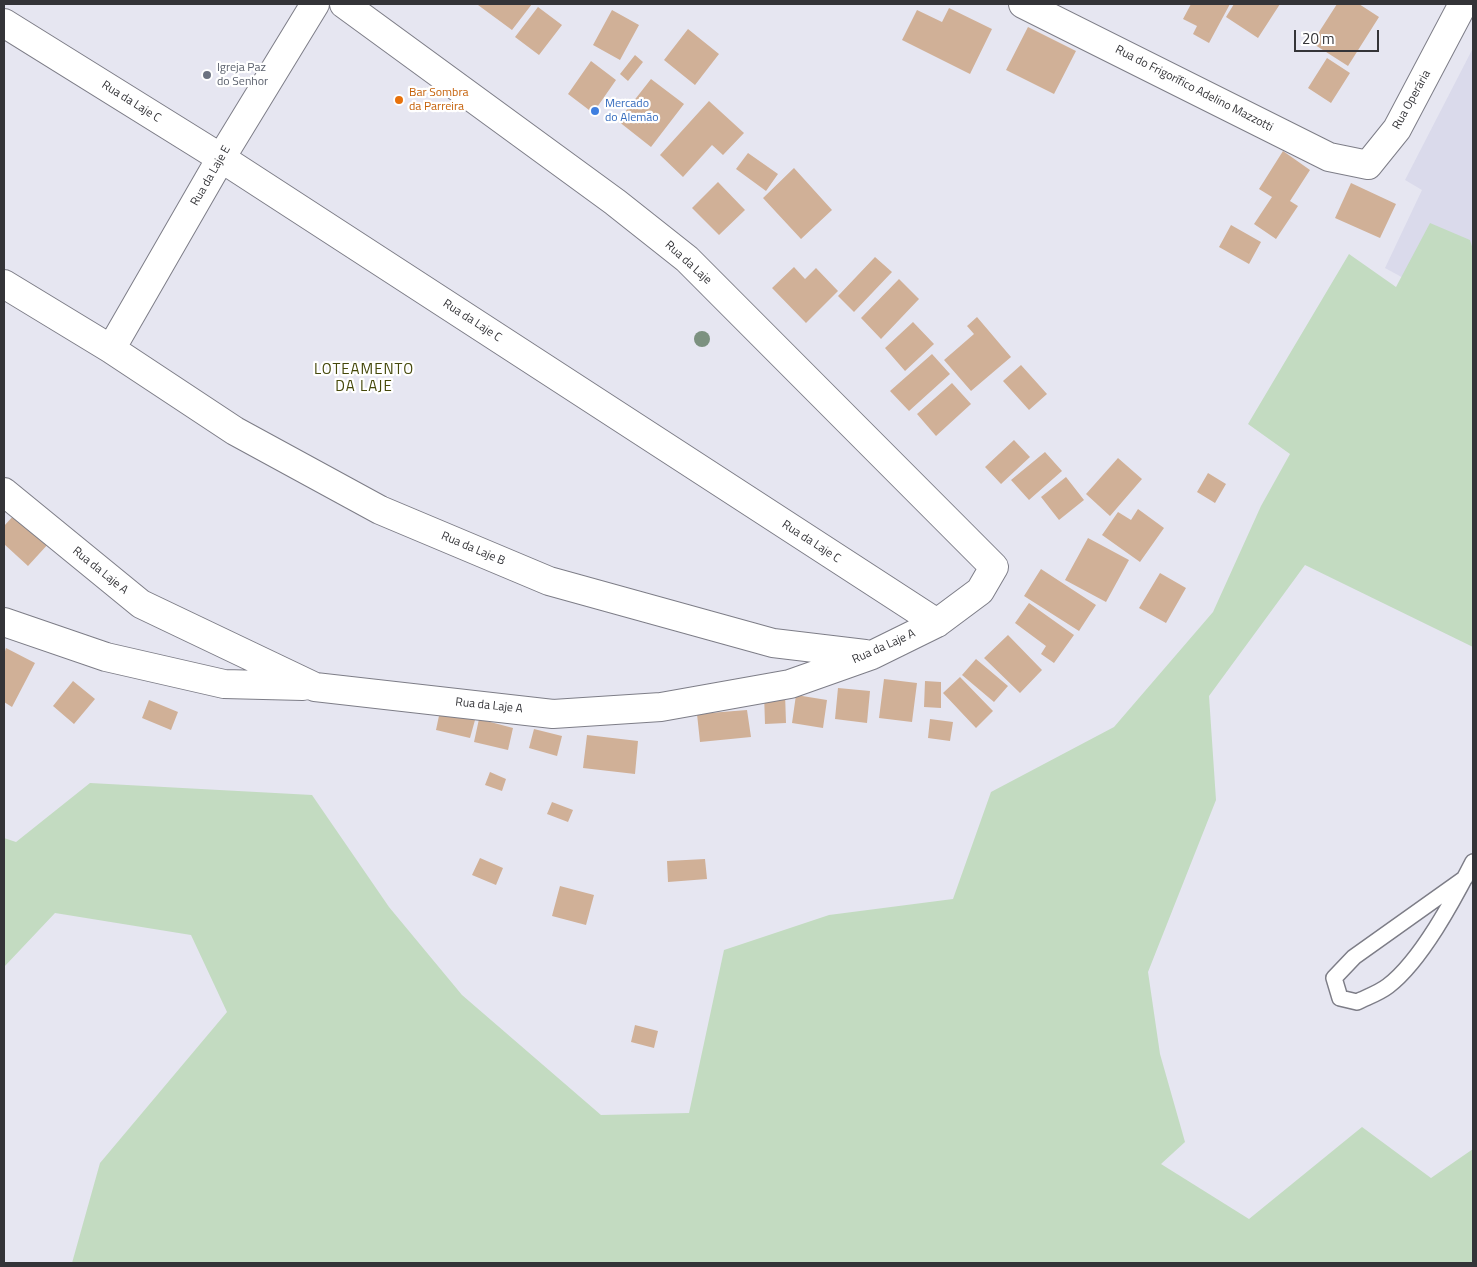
<!DOCTYPE html>
<meta charset="utf-8">
<style>
body{margin:0}
#map{position:relative;width:1477px;height:1267px;overflow:hidden;background:#e6e6f1;font-family:"Titillium Web",sans-serif}
canvas{display:block}
.frame{position:absolute;inset:0;border:5px solid #343438;pointer-events:none}
.scale{position:absolute;left:1294px;top:30px;width:85px;height:22px;box-sizing:border-box;border:2px solid #343438;border-top:0;padding-left:6px;font-size:15px;line-height:18px;white-space:nowrap;color:#343438;-webkit-text-stroke:4px #fff;paint-order:stroke}
</style>
<div id="map">
<canvas width="1477" height="1267"></canvas>
<div class="frame"></div>
<div class="scale">20 m</div>
</div>
<script>
const c = document.querySelector('canvas').getContext('2d');
c.lineJoin = 'round';
function fill(path, color) { c.fillStyle = color; c.fill(path, 'evenodd'); }
function stroke(path, color, width, dash) { c.strokeStyle = color; c.lineWidth = width; c.lineCap = dash ? 'butt' : 'round'; c.setLineDash(dash || []); c.stroke(path); }
function drawText(font, color, halo, rows, align = 'center') {
  c.font = font + ' "Titillium Web",sans-serif'; c.lineWidth = 4.5; c.setLineDash([]); c.textBaseline = 'middle'; c.strokeStyle = halo; c.fillStyle = color; for (const [text, x, y, turn = 0] of rows) {
    c.save(); c.translate(x, y); c.rotate((+turn || 0) * Math.PI / 180); c.textAlign = isNaN(turn) ? turn : align; if (halo) c.strokeText(text, 0, 0); c.fillText(text, 0, 0); c.restore();
  }
}
fill(new Path2D(`
 M1473,48v268l-88,-48 37,-78 -17,-10z`), '#dadaeb');
fill(new Path2D(`
 M1430,223l40,17 3,10v397l-168,-82 -96,131 7,104 -68,172 12,82 25,88 -24,22 88,55 113,-92 69,51 42,-29v114h-1401l28,-100 127,-151 -36,-77 -136,-22 -51,54v-129l12,4 74,-59 222,12 77,112 73,88 139,120 88,-2 35,-163 105,-35 124,-16 38,-107 123,-65 99,-115 48,-106 29,-52 -42,-30 101,-170 47,33z`), '#c3dbc1');
fill(new Path2D(`
 M479,4h53l-20,26 -34,-25z
 M1191,4h39l-21,39 -16,-9 4,-8 -14,-7z
 M1234,4h46l-22,34 -32,-21z
 M1337,4h22l20,13 -31,49 -36,-23z
 M538,7l24,18 -23,30 -24,-18z
 M949,8l43,21 -22,45 -68,-34 15,-30 25,12z
 M612,10l27,15 -19,35 -27,-15z
 M1028,27l48,24 -22,43 -48,-24z
 M688,29l31,25 -24,31 -31,-25z
 M635,55l8,7 -15,19 -8,-7z
 M1327,58l23,15 -19,30 -23,-15z
 M591,61l25,19 -23,33 -25,-19z
 M651,79l33,25 -33,43 -33,-26z
 M709,101l35,32 -21,22 -11,-10 -29,32 -23,-22z
 M1283,151l27,19 -20,31 8,5 -22,33 -22,-15 18,-27 -13,-8z
 M748,153l30,21 -12,17 -30,-22z
 M794,168l38,42 -31,29 -38,-41z
 M718,182l27,28 -26,25 -27,-27z
 M1351,183l45,21 -16,34 -45,-20z
 M1231,225l30,17 -12,22 -30,-17z
 M875,257l17,15 -38,40 -16,-16z
 M794,267l11,12 11,-11 22,23 -32,32 -34,-35z
 M899,279l20,20 -38,40 -20,-21z
 M977,317l34,40 -40,34 -27,-31 30,-26 -7,-8z
 M913,322l21,22 -29,27 -20,-23z
 M932,354l18,20 -41,37 -19,-20z
 M1021,365l26,29 -18,16 -26,-29z
 M952,383l19,21 -35,32 -19,-22z
 M1014,440l16,17 -29,27 -16,-17z
 M1045,452l17,19 -33,29 -18,-20z
 M1118,458l24,21 -32,37 -24,-22z
 M1208,473l18,11 -11,19 -18,-11z
 M1066,477l18,23 -25,20 -18,-23z
 M1138,509l26,19 -24,34 -38,-27 16,-23 13,8z
 M16,513l33,30 -21,23 -24,-22v-18z
 M1088,538l41,22 -23,42 -41,-22z
 M1041,569l55,36 -17,26 -55,-35z
 M1160,573l26,15 -20,35 -27,-15z
 M1029,603l45,32 -20,28 -13,-9 5,-8 -31,-23z
 M1008,635l34,35 -22,23 -36,-35z
 M6,648l29,15 -23,44 -8,-5v-48z
 M976,659l32,27 -14,16 -32,-27z
 M960,677l33,34 -17,17 -33,-35z
 M884,679l33,4 -5,39 -33,-4z
 M73,681l22,18 -21,25 -21,-18z
 M925,681l16,1v26l-17,-1z
 M838,688l32,3 -3,32 -32,-4z
 M764,693h21l1,30 -21,1z
 M796,695l31,5 -4,28 -31,-5z
 M149,700l29,12 -7,18 -29,-12z
 M747,710l4,27 -51,5 -3,-28z
 M440,711l35,9 -5,18 -34,-8z
 M479,719l34,9 -5,22 -34,-8z
 M930,719l23,3 -3,19 -22,-3z
 M534,729l28,7 -5,20 -28,-8z
 M587,735l51,6 -3,33 -52,-6z
 M490,772l16,7 -4,12 -17,-6z
 M552,802l21,8 -5,12 -21,-8z
 M480,858l23,10 -7,17 -24,-10z
 M705,859l2,20 -39,3 -1,-21z
 M560,886l34,9 -8,30 -34,-9z
 M635,1025l23,6 -4,17 -23,-6z`), '#d0b097');
const lane = new Path2D(`
 M1465,878l-111,79 -20,21 6,20 17,4c10,-5 22,-9 31,-16 33,-25 66,-87 85,-124`);
const street = new Path2D(`
 M1023,4l306,153 39,8 29,-36 66,-125
 M4,23l217,135 716,465
 M4,284l107,65 124,82 145,79 169,71 224,62 92,11
 M111,349l110,-191 94,-154
 M4,492l137,112 174,83 238,27 108,-7 129,-23 82,-29 65,-32 43,-32 14,-24 -307,-308 -72,-57 -271,-198
 M4,622l102,35 118,27 79,2`);
stroke(lane, '#7d7d87', 18);
stroke(street, '#7d7d87', 30);
stroke(lane, '#fff', 15);
stroke(street, '#fff', 28);
c.fillStyle = '#7c9180';
for (const [x, y] of [
 [702,339]
]) { c.beginPath(); c.arc(x, y, 8, 0, 2 * Math.PI); c.fill(); }
for (const [x, y, r, color] of [
 [207,75,5,"#6b7280"],
 [399,100,5,"#e8710a"],
 [595,111,5,"#3f7fe0"]
]) { const dot = new Path2D(); dot.arc(x, y, r, 0, 2 * Math.PI); c.fillStyle = color; c.fill(dot); stroke(dot, '#fff', 2); }
drawText('12px', '#5b616d', '#fff', [
 ["Igreja Paz",217,68],
 ["do Senhor",217,82]
], 'left');
drawText('12px', '#343438', '#fff', [
 ["Rua do Frigorífico Adelino Mazzotti",1194,89,27],
 ["Rua Operária",1412,100,-61],
 ["Rua da Laje C",131,102,32],
 ["Rua da Laje E",211,176,-60],
 ["Rua da Laje",688,263,42],
 ["Rua da Laje C",472,321,33],
 ["Rua da Laje C",811,542,33],
 ["Rua da Laje B",473,549,23],
 ["Rua da Laje A",100,571,39],
 ["Rua da Laje A",884,647,-24],
 ["Rua da Laje A",489,706,6]
]);
drawText('12px', '#c56008', '#fff', [
 ["Bar Sombra",409,93],
 ["da Parreira",409,107]
], 'left');
drawText('12px', '#366cbe', '#fff', [
 ["Mercado",605,104],
 ["do Alemão",605,118]
], 'left');
c.letterSpacing = '1px';
drawText('15px', '#45480a', '#fff', [
 ["LOTEAMENTO",364,370],
 ["DA LAJE",364,387]
]);
c.letterSpacing = '0px';
</script>
